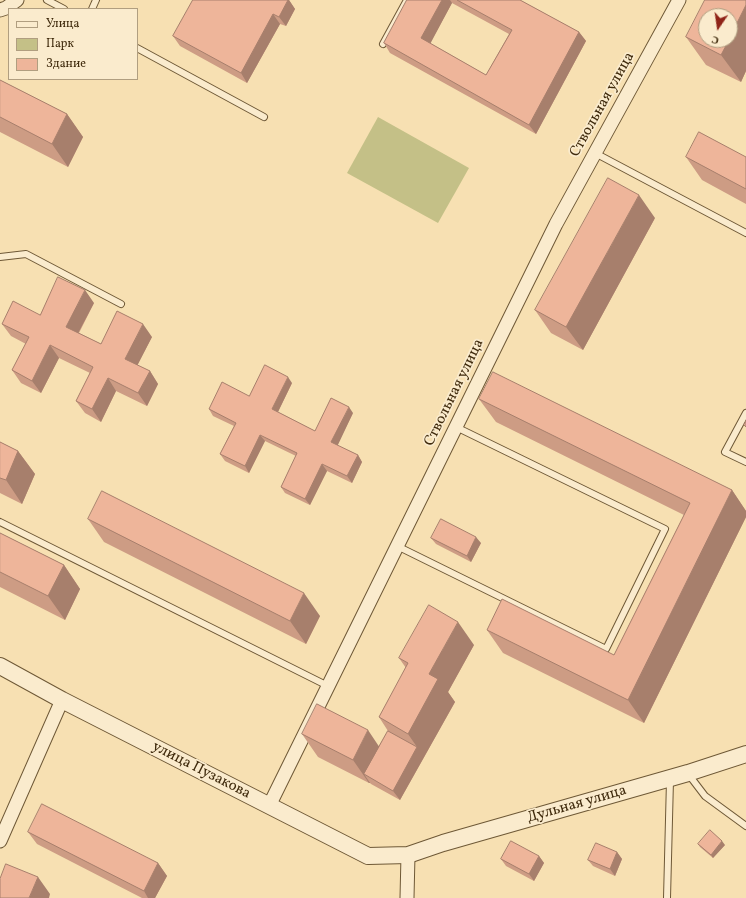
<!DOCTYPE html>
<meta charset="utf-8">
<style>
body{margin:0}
#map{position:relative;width:746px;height:898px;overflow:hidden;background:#f7e0b2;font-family:Vollkorn,serif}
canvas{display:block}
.legend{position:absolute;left:8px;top:8px;width:130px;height:72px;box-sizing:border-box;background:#faebcd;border:1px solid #b09e80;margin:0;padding:5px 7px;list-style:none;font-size:12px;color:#402b0d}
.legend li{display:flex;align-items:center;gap:8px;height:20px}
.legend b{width:20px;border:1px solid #b09e80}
.north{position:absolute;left:698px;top:8px;width:40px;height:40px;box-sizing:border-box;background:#faebcd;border:1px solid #b09e80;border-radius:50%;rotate:193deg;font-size:11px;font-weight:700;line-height:16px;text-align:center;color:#402b0d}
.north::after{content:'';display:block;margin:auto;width:14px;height:18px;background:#8f2418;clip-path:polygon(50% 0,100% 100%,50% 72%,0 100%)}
</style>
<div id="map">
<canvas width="746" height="898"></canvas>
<ul class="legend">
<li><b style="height:5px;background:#faebcd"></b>Улица</li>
<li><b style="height:11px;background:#c4c087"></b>Парк</li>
<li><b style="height:11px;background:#eeb59a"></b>Здание</li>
</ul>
<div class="north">С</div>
</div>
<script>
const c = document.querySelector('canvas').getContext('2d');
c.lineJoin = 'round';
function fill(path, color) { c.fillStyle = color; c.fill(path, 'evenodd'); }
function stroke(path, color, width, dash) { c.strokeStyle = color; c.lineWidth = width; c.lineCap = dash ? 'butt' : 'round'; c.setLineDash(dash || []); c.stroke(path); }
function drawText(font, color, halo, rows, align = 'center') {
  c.font = font + ' Vollkorn,serif'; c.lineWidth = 3.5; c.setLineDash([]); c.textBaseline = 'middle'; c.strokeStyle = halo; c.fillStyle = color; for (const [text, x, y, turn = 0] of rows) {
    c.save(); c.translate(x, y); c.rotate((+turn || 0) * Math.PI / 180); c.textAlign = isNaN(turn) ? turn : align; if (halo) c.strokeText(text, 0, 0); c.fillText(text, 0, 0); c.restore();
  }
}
fill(new Path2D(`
 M378,117l91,51 -31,55 -91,-50z`), '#c4c087');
const service = new Path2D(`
 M47,0l17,9
 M92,9l4,-9
 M383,44l24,-44
 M137,48l127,69
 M595,153l151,80
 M0,257l26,-3 95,50
 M746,413l-21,39 21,10
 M0,522l328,164
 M397,546l209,103 59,-120 -209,-102
 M689,775l16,21 41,30
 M667,898l3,-118`);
const minor = new Path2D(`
 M0,10l6,-2 11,-8
 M269,806l287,-582 123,-224
 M0,841l62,-141
 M407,898l1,-43`);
const tertiary = new Path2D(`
 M0,666l62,34 306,156 40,-1 35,-12 245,-70 58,-19`);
stroke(service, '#6e5836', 8);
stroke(minor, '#6e5836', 15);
stroke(tertiary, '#6e5836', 18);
stroke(service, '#faebcd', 6);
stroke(minor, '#faebcd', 13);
stroke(tertiary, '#faebcd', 16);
fill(new Path2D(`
 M193,0h96l6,9 -9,17 -6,-2 -33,59 -67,-37 -7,-10z
 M407,0h113l59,32 7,9 -50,93 -146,-81 -6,-10zM452,3l57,31 -23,41 -56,-32z
 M746,0v71l-5,11 -35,-17 -20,-28z
 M0,80l67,34 16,23 -15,30 -68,-35z
 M686,157h60v47l-44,-24z
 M655,218l-72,132 -32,-17 -16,-23z
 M94,303l-15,30 22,11 51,-7 -15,28 13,6 8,13 -11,22 -31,-15 -15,31 -16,-9 -9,-12 14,-28 -31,-15 -18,35 -20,-10 -9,-13 14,-26 -15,-8 -9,-12 38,-9z
 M292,383l-14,29 37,19 38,-18 -16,32 21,10 4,7 -10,21 -25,-12 -17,34 -25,-12 -4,-6 15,-31 -31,-15 -16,32 -24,-12 -5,-7 14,-28 -21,-10 -4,-7 40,-13z
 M479,399l253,91 14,21v6l-102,206 -141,-70 -16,-23 127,25 70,-140 -188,-93z
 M0,442l18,9 17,23 -13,30 -22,-11z
 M88,519l232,97 -14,28 -202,-102z
 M0,533l64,32 16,24 -15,31 -65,-33z
 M431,538l50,5 -10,19 -35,-18z
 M474,645l-26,47 7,10 -55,98 -29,-16 -1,-1h-1l-51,-26 -16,-23 77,12 9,-15 -9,-14 27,-49 -7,-10z
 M28,832l130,31 9,13 -12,22h-13l-105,-54z
 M698,844l27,1 -12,13 -13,-11z
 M617,852l5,7 -7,17 -22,-10 -5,-6z
 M539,856l5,7 -10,18 -28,-15 -5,-7z`), '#cd9c84');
fill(new Path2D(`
 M288,0h1l6,9 -9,17 -7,-9z
 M442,0h8l2,3 -24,45 -7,-10z
 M746,5v66l-5,11 -20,-27 8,-15h1v-3z
 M273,14l7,10 -33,59 -6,-10z
 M579,32l7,9 -50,93 -7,-9z
 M67,114l16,23 -15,30 -16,-23z
 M639,195l16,23 -72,132 -17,-23z
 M85,290l9,13 -19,36 -9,-12z
 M143,324l9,13 -18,35 -9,-13z
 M50,345l9,13 -18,35 -9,-12z
 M150,371l8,13 -11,22 -9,-13z
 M288,377l4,6 -16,33 -4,-7z
 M108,378l8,13 -15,31 -9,-13z
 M349,407l4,6 -17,36 -5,-7z
 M260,435l5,6 -16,32 -4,-7z
 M18,451l17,23 -13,30 -16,-24z
 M358,455l4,7 -10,21 -5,-7z
 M322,464l5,7 -17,34 -5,-6z
 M732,490l14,21v6l-102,206 -16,-23z
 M476,537l5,6 -10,19 -4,-6z
 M64,565l16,24 -15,31 -17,-24z
 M304,593l16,23 -14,28 -16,-23z
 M458,622l16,23 -26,47 7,10 -55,98 -7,-9 24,-44 -9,-13 21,-60z
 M368,730l16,24 -20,20 6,9h-1l-16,-23z
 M722,841l3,4 -12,13 -2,-3z
 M617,852l5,7 -7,17 -5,-7z
 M539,856l5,7 -10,18 -5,-7z
 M158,863l9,13 -12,22h-7l-4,-7z
 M38,877l12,17 -1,4h-20z`), '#a77f6c');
const building = new Path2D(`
 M193,0h95l-9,17 -6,-3 -32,59 -68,-37z
 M407,0h35l-21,38 65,37 26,-45 -55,-30h63l59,32 -50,93 -145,-82z
 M705,0h41v5l-16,32v-21h-24v24h23l-8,15 -35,-18z
 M0,80l67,34 -15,30 -52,-27z
 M699,132l47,25v32l-60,-32z
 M608,178l31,17 -73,132 -31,-17z
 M58,277l27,13 -19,37 35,17 16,-33 26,13 -18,35 25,12 -12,22 -30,-15 -16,31 -16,-8 17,-34 -43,-22 -18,36 -20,-11 17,-33 -27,-13 11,-23 27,14z
 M265,365l23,12 -16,32 43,22 16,-33 18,9 -18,35 27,13 -11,21 -25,-12 -17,35 -24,-12 16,-34 -37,-18 -15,31 -25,-12 16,-31 -27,-14 13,-27 27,14z
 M493,372l239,118 -104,210 -141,-70 15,-31 112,56 76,-152 -211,-104z
 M746,421v6l-2,-2z
 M0,442l18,9 -12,29 -6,-2z
 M102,491l202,102 -14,28 -202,-102z
 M441,519l35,18 -9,19 -36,-18z
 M0,533l64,32 -16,31 -48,-24z
 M429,605l29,17 -29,52 9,5 -30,55 -29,-17 29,-54 -9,-5z
 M317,704l51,26 -15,30 -51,-26z
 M388,731l29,16 -24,44 -29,-17z
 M42,804l116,59 -14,28 -116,-59z
 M710,830l12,11 -11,14 -13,-11z
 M511,841l28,15 -10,18 -28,-15z
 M596,843l21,9 -7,17 -22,-9z
 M6,864l32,13 -9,21h-29v-19z`);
fill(building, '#eeb59a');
stroke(building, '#a77f6c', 1);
drawText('15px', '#402b0d', '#faebcd', [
 ["Ствольная улица",603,105,-61],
 ["Ствольная улица",455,393,-64],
 ["улица Пузакова",201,771,27],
 ["Дульная улица",577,805,-16]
]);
</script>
